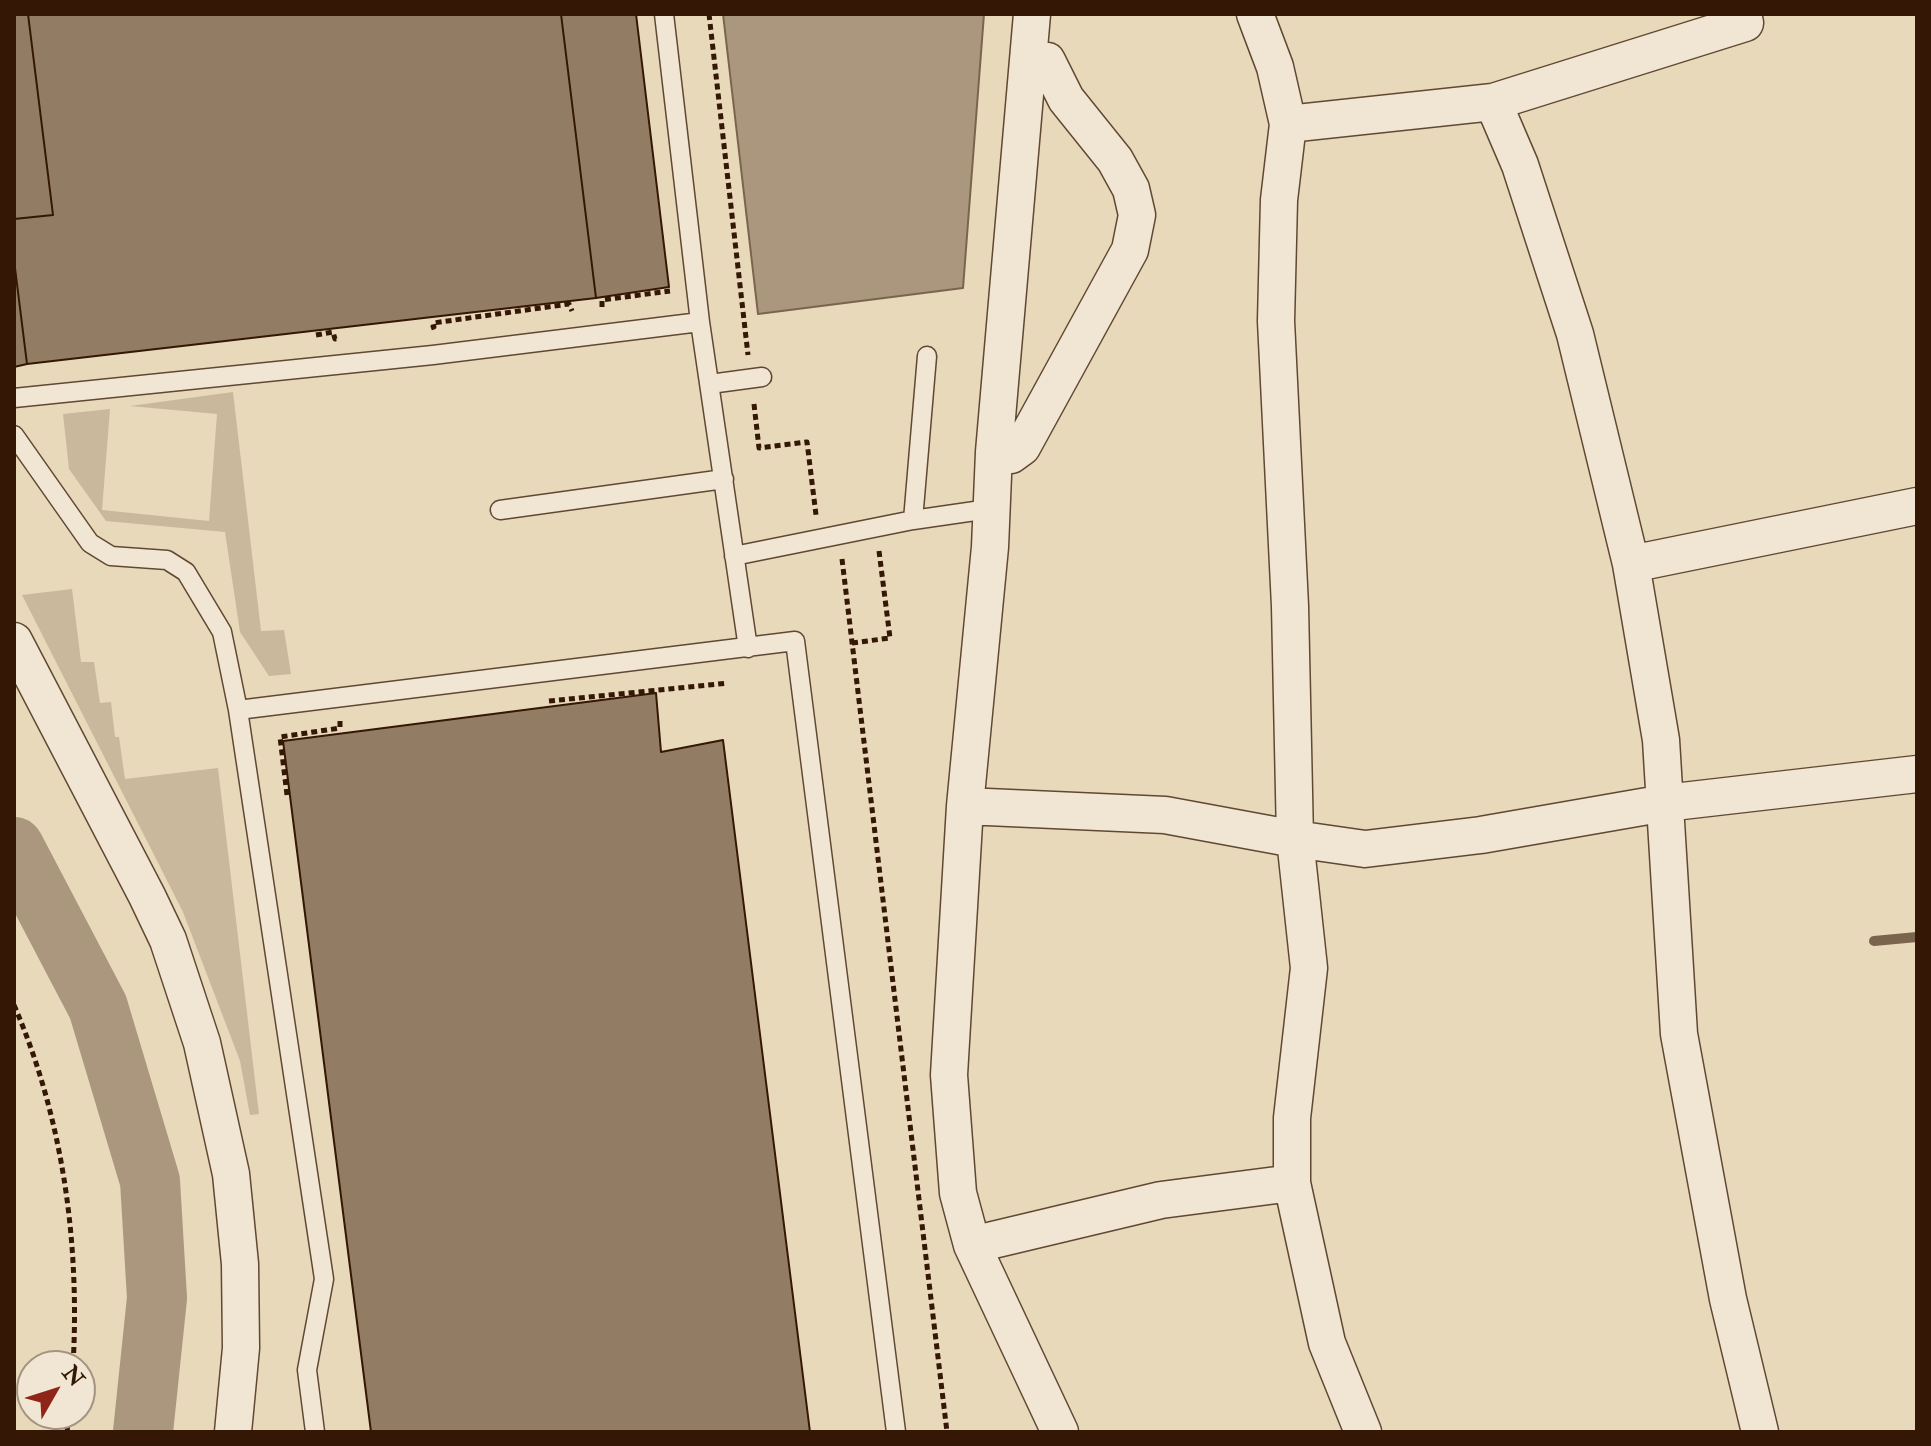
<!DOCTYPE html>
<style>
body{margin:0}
#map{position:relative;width:1931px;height:1446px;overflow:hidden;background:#e8d9bb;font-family:"IM FELL Double Pica",serif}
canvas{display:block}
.frame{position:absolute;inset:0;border:16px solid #341705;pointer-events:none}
.north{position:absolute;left:16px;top:1350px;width:80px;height:80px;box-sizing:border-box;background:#f0e6d3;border:2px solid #a59381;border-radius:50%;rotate:51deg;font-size:22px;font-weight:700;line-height:32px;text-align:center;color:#341705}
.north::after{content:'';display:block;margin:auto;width:28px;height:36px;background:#8f2418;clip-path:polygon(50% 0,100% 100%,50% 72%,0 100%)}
</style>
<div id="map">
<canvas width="1931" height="1446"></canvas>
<div class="frame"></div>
<div class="north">N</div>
</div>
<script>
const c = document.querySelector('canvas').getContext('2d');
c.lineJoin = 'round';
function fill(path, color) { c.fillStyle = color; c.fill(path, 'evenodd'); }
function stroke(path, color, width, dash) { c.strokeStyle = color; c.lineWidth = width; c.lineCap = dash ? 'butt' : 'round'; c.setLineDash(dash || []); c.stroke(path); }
fill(new Path2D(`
 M233,392l28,239 23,-1 7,44 -22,2 -29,-44 -15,-100 -119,-11 -37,-52 -6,-55 47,-5 -8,101 107,11 8,-107 -87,-8z
 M72,589l9,73h13l6,41 11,-1 4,35h4l6,42 93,-11 41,346 -9,1 -10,-54 -57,-149 -161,-317z`), '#c9b89c');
const water = new Path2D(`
 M723,14h261l-21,274 -205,26z`);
fill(water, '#ab977d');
stroke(water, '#7b644d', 2);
stroke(new Path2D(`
 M1874,941l43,-4`), '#7b644d', 10);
stroke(new Path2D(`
 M14,847l84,160 52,174 7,117 -14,134`), '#ab977d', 60);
const building = new Path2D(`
 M14,14h14l25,201 -39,4z
 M28,14h533l35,284 -569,66 -13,-104v-41l39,-4z
 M561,14h75l33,273 -73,11z
 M14,260l13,104 -13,3z
 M656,693l5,59 62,-12 87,692h-439l-88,-691z`);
fill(building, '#927c64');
stroke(building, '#341705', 2);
const lane = new Path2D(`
 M700,322l48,326
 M710,384l52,-7
 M14,398l419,-43 267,-33 -36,-308
 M14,435l76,108 21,13 56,4 19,12 36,60 16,78
 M500,510l224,-31
 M913,520l14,-164
 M734,556l179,-36 62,-9 15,3
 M315,1432l-8,-62 17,-91 -86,-569 557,-69 101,791`);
const street = new Path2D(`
 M1032,14l-38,438 -4,95 -25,259 -16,269 9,118 14,52 88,187
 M1255,14l20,53 13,57 -9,76 -3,121 14,285 5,233 14,129 -17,150v65l35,160 36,89
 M1493,102l27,63 55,169 56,230 30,176 18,294 49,265 32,133
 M1288,124l205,-22 252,-79 -2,-9
 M994,452l17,3 11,-8 108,-197 7,-35 -6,-26 -16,-29 -49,-61 -19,-38 -18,-2
 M1631,564l286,-58
 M14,641l133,255 21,44 34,103 29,131 9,90 1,84 -8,84
 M965,806l200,9 130,24 70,10 116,-14 184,-32 252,-29
 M972,1245l189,-45 131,-17`);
stroke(lane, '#614832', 21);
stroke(street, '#614832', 39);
stroke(new Path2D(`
 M709,14l39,341
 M602,307v-7l68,-9
 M431,328l3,-1 -1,-4 136,-19 3,7
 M316,335l17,-3 2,7h2
 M754,404l5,44 48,-6 9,73
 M842,559l105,873
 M852,643l38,-5 -11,-87
 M549,701l179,-18
 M287,795l-7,-58 60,-9v-7
 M14,1005c49,113 66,239 59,361
 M67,1432l2,-18`), '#341705', 5, [6, 4]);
stroke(lane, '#f0e6d3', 18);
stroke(street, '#f0e6d3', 36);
</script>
